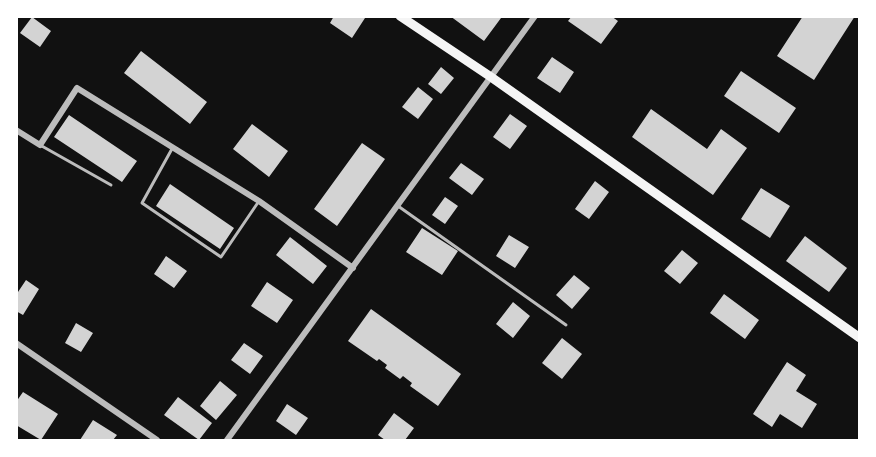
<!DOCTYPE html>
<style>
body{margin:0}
#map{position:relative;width:876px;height:457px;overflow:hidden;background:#111;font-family:Ubuntu,sans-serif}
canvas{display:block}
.frame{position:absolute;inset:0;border:18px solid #fff;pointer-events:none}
</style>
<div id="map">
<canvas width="876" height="457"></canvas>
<div class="frame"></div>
</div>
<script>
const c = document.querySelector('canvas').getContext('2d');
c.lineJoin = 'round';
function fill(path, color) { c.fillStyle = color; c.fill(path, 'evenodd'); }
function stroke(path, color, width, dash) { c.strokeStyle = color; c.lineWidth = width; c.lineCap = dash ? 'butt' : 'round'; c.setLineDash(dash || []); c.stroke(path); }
fill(new Path2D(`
 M334,16h29l2,2 -13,20 -22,-15z
 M450,16h49l2,2 -17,23z
 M572,16h39l7,5 -17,23 -33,-23z
 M803,16h52l-41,64 -37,-24z
 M32,17l19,14 -11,16 -20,-14z
 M141,51l66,51 -17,22 -66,-51z
 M552,57l22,15 -14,21 -23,-15z
 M441,67l13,11 -13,16 -13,-10z
 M741,71l55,37 -17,25 -55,-37z
 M418,87l15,12 -15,20 -16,-12z
 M651,109l56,40 14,-20 26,19 -34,47 -81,-58z
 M510,114l17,12 -17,23 -17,-12z
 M69,115l68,46 -15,21 -68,-45z
 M252,124l36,27 -19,26 -36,-28z
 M362,143l23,16 -48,67 -23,-17z
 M461,163l23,16 -12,16 -23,-17z
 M595,181l14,11 -20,27 -14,-10z
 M170,184l64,44 -14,21 -64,-43z
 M761,188l29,18 -20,32 -29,-19z
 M445,197l13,9 -13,18 -13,-9z
 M422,228l36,23 -16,24 -36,-23z
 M509,235l20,12 -14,21 -19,-12z
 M805,236l42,32 -18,24 -43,-31z
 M290,237l37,29 -14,18 -37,-29z
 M682,250l16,13 -18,21 -16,-13z
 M166,256l21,15 -13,17 -20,-14z
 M574,275l16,13 -18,21 -16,-14z
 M26,280l13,9 -16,26 -7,-4v-16z
 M267,282l26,18 -16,23 -26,-17z
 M724,294l35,26 -14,19 -35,-26z
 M513,302l17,14 -17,22 -17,-14z
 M371,309l90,65 -23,32 -28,-20 2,-3 -9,-7 -3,3 -15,-11 2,-3 -8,-6 -2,2 -29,-20z
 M76,323l17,10 -12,19 -16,-9z
 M562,338l20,16 -20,25 -20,-16z
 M244,343l19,13 -13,18 -19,-14z
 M787,362l19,13 -10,16 21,13 -15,24 -22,-14 -8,13 -19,-13z
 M220,381l17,14 -21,25 -16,-14z
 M23,392l35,22 -17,26 -25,-15v-23z
 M178,397l34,26 -13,17 -35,-25z
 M287,404l21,14 -12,17 -20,-14z
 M394,413l20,15 -9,12h-20l-7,-5z
 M93,420l24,15 -4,5h-33z`), '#d3d3d3');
stroke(new Path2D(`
 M40,145l71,40
 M173,147l-31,56 79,54 38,-56
 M398,206l168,119`), '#bcbcbc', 3);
stroke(new Path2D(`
 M16,130l24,15 37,-57 182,113 94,67
 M16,343l141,97
 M227,440l308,-424`), '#bcbcbc', 6);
stroke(new Path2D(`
 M400,16l91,61 369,261`), '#f5f5f5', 9);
</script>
